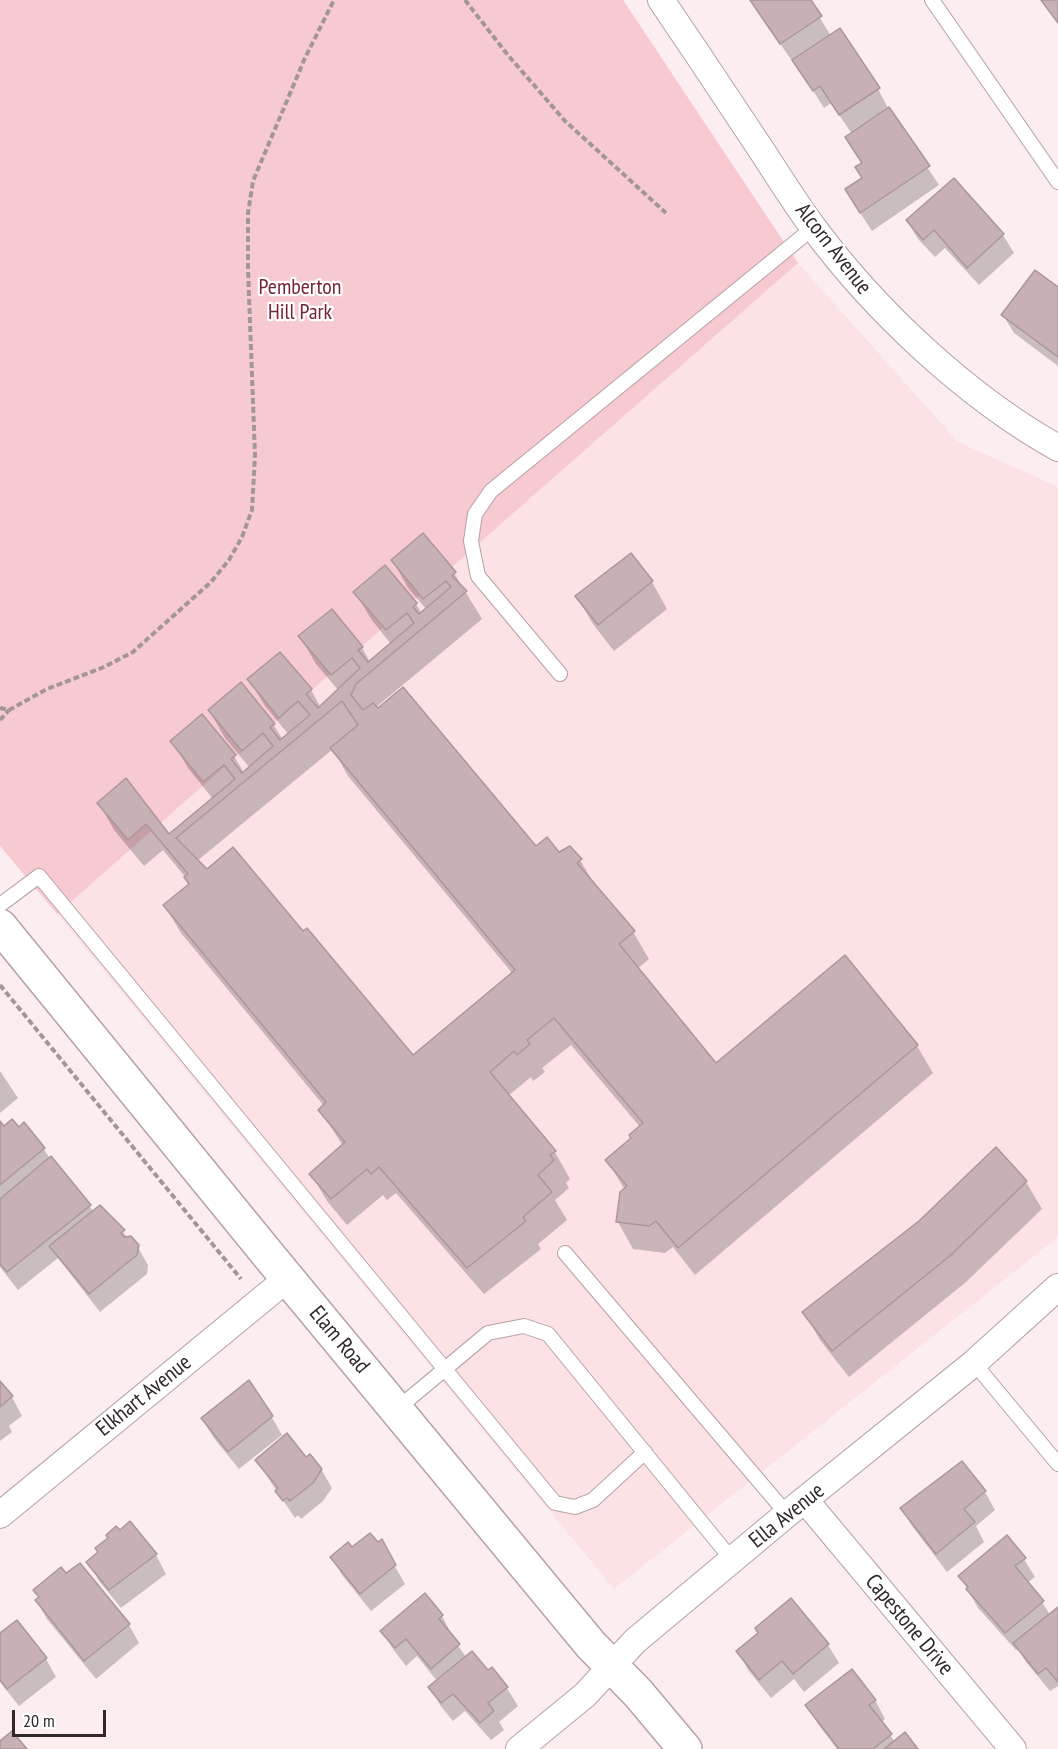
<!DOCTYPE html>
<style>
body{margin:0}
#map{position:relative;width:1058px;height:1749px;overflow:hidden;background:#fcedf0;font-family:"PT Sans Narrow",sans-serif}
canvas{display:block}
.scale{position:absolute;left:12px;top:1710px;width:94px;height:27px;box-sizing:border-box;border:3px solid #31282a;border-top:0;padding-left:8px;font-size:18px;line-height:21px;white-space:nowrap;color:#31282a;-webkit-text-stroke:4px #fff;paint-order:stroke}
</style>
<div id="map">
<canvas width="1058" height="1749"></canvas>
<div class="scale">20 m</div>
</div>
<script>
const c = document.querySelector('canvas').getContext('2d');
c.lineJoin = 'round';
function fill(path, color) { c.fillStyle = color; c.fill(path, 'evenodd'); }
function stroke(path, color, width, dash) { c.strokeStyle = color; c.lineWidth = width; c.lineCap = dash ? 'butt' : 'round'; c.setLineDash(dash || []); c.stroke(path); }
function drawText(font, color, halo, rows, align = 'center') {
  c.font = font + ' "PT Sans Narrow",sans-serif'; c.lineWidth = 4.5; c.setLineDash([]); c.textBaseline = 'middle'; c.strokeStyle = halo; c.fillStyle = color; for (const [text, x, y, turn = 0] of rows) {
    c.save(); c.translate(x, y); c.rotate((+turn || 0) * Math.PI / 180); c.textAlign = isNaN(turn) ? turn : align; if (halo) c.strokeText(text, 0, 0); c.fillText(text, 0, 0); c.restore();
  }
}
fill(new Path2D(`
 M798,263l160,179 100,45v750l-444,352 -557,-675z`), '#fce1e5');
fill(new Path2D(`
 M0,0h623l175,263 -741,651 -57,-68z`), '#f7c9d0');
fill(new Path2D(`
 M750,0h59l22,36 47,53 10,19 51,77 -67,46 -15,-23 6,-29v-15l-16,-26 5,-4 -21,-31 -7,5 -30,-48 -2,1z
 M954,180l49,55 11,18 -35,32 -34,-37 -10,9 -17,-18 -11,-18z
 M1058,289v77l-44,-33 -11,-18z
 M630,555l22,27 15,27 -53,42 -21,-27 -16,-27z
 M393,561l61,12 28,46 -107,89 161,140 44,12 16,27 37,45 16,27 -12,10 79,96 201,-19 16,27 -238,202 -22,-28 -8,6 -32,-4 -15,-27 7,-32 -18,-30 26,-21 7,-12 -69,-82 -29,23 3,4 -12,9 -2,-4 -23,19 47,56 15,27 -4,4 3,5 -14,12 12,20 -29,24 3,5 -57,45 -88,-101 -9,7 -4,-5 -36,30 -20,-24 -16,-27 32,-28 -23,-36 4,-4 -143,-173 -16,-27 25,-21 -4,-7 -23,-28 -19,16 -30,-36 -15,-27 27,-23 43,56 44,-37 -25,-31 -16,-27 62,15 10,17 6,-5 -25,-30 -16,-28 64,14 10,16 6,-5 -24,-29 -16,-27 31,-25 31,36 10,18 18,-17 -23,-27 -16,-27 62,11 8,14 21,-18 -20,-25 -16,-27 30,-25 31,37 6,10 5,-4 -19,-22zM333,749l15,27 165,198 -100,83 -111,-124 -95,-62 -10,-10z
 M0,1071l18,27 -18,15z
 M0,1124l4,4 40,21 6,10 44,53 6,-5 23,24 4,7 10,8 11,19 -1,9 -47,38 -42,-54 -40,32 -18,-23z
 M1026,1182l16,27 -76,73 -117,95 -29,-37 -16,-28z
 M0,1383l12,14 10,19 -13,10 3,6 -12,9z
 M271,1416l11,19 -43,34 -26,-32 -10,-18z
 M306,1459l15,10 11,19 -9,13 -22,18 -3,-4 -3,3 -39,-58z
 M985,1492l10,18 -19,16 8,16 -37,30 -35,-46 -10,-18z
 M130,1523l26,32 10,19 -45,34 -22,-27 -11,-19 11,-9 11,-14z
 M381,1542l24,42 -34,27 -29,-36 -10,-18 20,-8z
 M1024,1559l11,18 -8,6 15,19 8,13 8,-6v77l-8,5 -24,-29 -8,-13 -2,1 -38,-42 -18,-32z
 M35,1590l94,35 10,18 -43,36 -49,-60 -10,-18 2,-3z
 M791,1600l37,45 11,18 -35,29 -10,-13 -23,19 -23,-28 -10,-19 22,-18z
 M442,1616l10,19 -1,1 15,21 22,15 4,-3 15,19 11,18 -19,16 5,8 -13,10 -26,-29 -12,10 -13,-16 -10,-18 7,-6 -20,-25 -11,10 -13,-17 -11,-18z
 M0,1635l46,24 10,18 -37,29 -19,-24z
 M875,1700l10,19 -4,3 14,20 21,7h-79l-19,-25 -11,-18z`), '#0003');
const building = new Path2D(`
 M750,0h61l11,16 -42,28z
 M1041,0h17v23z
 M840,28l40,60 -41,27 -19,-29 -7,5 -21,-31z
 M889,107l41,59 -70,47 -15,-24 17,-11 -7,-11 7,-4 -17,-26z
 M954,178l50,56 -37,34 -33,-38 -11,10 -17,-20z
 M1035,270l23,17v70l-57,-42z
 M423,533l33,39 -4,4 15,15 -111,93 -5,11 12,15 10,-7 5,5 25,-21 133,159 11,-9 12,15 11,-6 12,13 -5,4 58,68 -16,13 97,119 129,-108 73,90 -240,203 -22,-27 -7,5 -33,-4 4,-30 7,-6 -22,-26 26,-22 -2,-3 14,-12 -89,-105 -27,22 3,4 -13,11 -3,-4 -24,21 66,79 -6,4 4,5 -16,15 14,17 -29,25 3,4 -59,47 -88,-101 -8,7 -4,-5 -36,30 -22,-25 36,-32 -27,-32 8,-8 -163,-197 26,-21 -5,-7 4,-3 -42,-50 -18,16 -31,-37 29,-25 43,56 66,-55 -11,-14 -21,17 -33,-41 32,-27 34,41 -5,4 11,14 31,-27 -10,-13 -21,18 -34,-41 33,-28 34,42 -5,3 10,13 30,-25 -12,-14 -19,17 -32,-39 33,-27 32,37 -6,5 12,14 42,-40 -8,-10 -21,17 -33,-39 34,-27 31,38 -5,3 10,12 46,-39 -7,-10 -21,17 -33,-38 32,-27 32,38 -4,4 6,7 32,-27 -5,-6 -23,18 -32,-39zM342,701l16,24 -28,23 185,222 -102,85 -106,-127 -4,3 -70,-84 -26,22 -31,-31z
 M631,553l22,28 -55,44 -23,-29z
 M12,1119l7,8 5,-5 21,26 -45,37v-64l4,5z
 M996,1147l31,34 -76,74 -119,96 -30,-39 117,-91z
 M51,1156l40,49 -84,67 -7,-8v-65z
 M100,1205l25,25 -4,3 3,4 7,-1 8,9 -2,10 -48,39 -40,-48z
 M249,1380l24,36 -45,36 -27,-34z
 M0,1381l13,15 -13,11z
 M287,1433l19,24 4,-3 12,15 -9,14 -23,18 -3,-3 -4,3 -8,-10 3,-3 -23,-28z
 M962,1461l24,30 -22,18 11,13 -39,32 -36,-46z
 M130,1521l27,33 -48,36 -23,-28 12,-10 -3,-4 13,-10 -2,-3 10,-9 4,4z
 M370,1533l8,9 4,-3 14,26 -36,29 -30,-37 18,-15 4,5z
 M1007,1535l19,23 -11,8 29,35 -39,32 -39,-44 2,-2 -10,-11z
 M80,1563l50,61 -46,37 -49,-61 4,-3 -6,-7 28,-23 5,6z
 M425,1593l18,22 -4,4 21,25 -29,25 -25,-30 -11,9 -15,-17z
 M791,1598l38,46 -36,30 -11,-13 -23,19 -23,-29 22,-18 -3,-5z
 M1058,1607v75l-12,-14 -8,6 -25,-31z
 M17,1620l30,38 -40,31 -7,-9v-47z
 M472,1651l16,19 4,-3 16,20 -20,16 6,8 -14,12 -27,-29 -12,9 -13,-16z
 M852,1669l24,31 -7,5 23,29 -19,15h-34l-34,-44z
 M12,1731l15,18h-27v-8z
 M905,1732l13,17h-34z`);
fill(building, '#c8b1b4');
stroke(building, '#ad969a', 1.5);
const service = new Path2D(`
 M932,0l126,182
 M560,674l-82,-98 -7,-35 4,-27 16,-23 322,-263
 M0,905l39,-29 516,627 20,4 18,-7 52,-48
 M565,1253l222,261
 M974,1363l84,101
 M397,1409l91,-76 36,-7 24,8 185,227`);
const minor = new Path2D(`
 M661,0c34,50 68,101 101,151 17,26 33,52 51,76 62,84 154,170 245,221
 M805,1500l208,249
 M0,1515l288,-237
 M519,1749l66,-54 50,-54 152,-127 187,-151 84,-76`);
const tertiary = new Path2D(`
 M0,926l270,331 321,388 47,48 47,56`);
stroke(service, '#b7a1a4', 16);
stroke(minor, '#b7a1a4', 28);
stroke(tertiary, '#b7a1a4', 36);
stroke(new Path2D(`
 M465,0l42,54 58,67 101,92
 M0,708l9,2 38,-21 57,-22 29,-15 78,-70 18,-22 13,-23 10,-27 3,-55 -7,-186v-56l5,-32 52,-123 29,-58
 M0,720l9,-10
 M0,985l241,294`), '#a39699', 4, [6, 3]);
stroke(service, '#fff', 14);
stroke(minor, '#fff', 26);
stroke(tertiary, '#fff', 33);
drawText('22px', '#31282a', '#fff', [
 ["Alcorn Avenue",833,249,52],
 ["Elam Road",339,1340,50],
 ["Elkhart Avenue",144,1396,-39],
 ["Ella Avenue",787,1516,-39],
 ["Capestone Drive",909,1625,50]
]);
drawText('22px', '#732539', '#fff', [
 ["Pemberton",300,288],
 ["Hill Park",300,313]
]);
</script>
